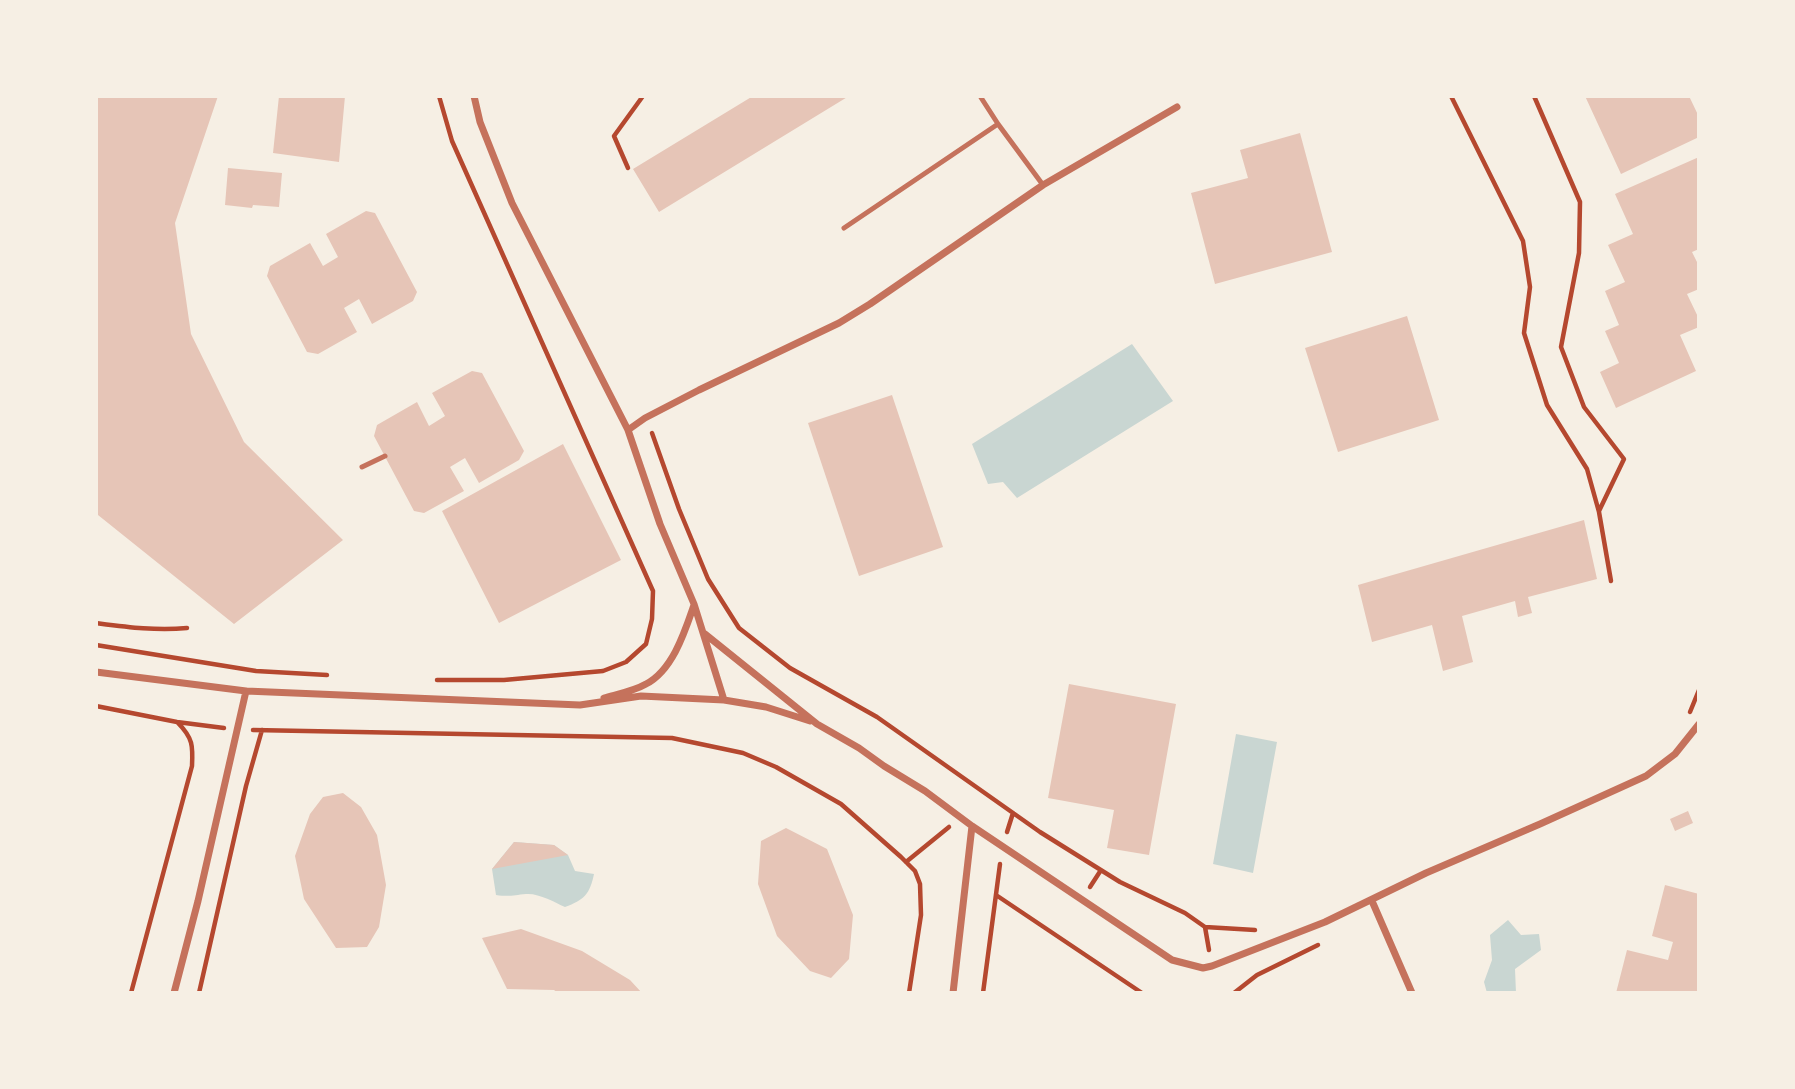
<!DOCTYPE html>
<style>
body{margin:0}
#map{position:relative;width:1795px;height:1089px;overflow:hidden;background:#f6efe4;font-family:"Space Grotesk",sans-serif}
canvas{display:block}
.frame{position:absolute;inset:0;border:98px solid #f6efe4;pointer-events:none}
</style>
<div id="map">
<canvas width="1795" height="1089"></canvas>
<div class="frame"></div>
</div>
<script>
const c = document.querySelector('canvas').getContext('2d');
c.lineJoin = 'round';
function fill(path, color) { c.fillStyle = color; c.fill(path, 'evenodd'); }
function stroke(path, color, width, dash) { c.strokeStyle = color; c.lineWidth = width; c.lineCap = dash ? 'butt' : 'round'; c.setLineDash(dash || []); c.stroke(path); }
fill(new Path2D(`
 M1132,344l41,57 -156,97 -14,-16 -15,2 -16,-40z
 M1236,734l41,8 -24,131 -40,-9z
 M514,842l40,3 14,10 7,16 19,3c-4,20 -10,26 -29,33 -11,-5 -26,-14 -39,-13 -12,1 -16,3 -30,1l-4,-26z
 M1508,920l13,15 18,-1 2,16 -26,19 1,24h-29l-3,-11 8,-22 -2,-25z`), '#c9d6d2');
fill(new Path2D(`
 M96,96h122l-43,127 16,111 53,108 99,98 -109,84 -136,-109 -2,-4z
 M279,96h66l-6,66 -66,-9z
 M753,96h96l-190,116 -26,-43z
 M1585,96h104l10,21v20l-78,37z
 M1300,133l32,119 -117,32 -24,-91 57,-15 -8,-28z
 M1699,157v92l-7,3 7,14v23l-12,5 12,25v8l-19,8 16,36 -80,37 -16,-36 19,-9 -14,-32 14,-6 -14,-34 20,-9 -17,-37 25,-11 -18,-40z
 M228,168l54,5 -3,34 -26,-2 -1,3 -27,-3z
 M366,211l9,2 42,79 -4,9 -41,23 -13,-25 -15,9 13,24 -39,22 -11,-2 -40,-76 3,-10 40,-23 13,23 15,-9 -12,-23z
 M1407,316l32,104 -101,32 -33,-104z
 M472,371l10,2 42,78 -5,9 -40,23 -14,-25 -15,9 14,24 -40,22 -10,-2 -40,-75 3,-11 40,-23 12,24 16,-10 -13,-23z
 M892,395l51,152 -84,29 -51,-153z
 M563,444l58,116 -122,63 -57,-112z
 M1584,520l13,59 -69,18 4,16 -14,4 -3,-16 -53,15 11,46 -30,9 -11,-46 -60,17 -14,-57z
 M1069,684l107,20 -27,151 -42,-7 7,-38 -66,-12z
 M343,793l18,14 16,28 9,50 -7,42 -12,20 -31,1 -32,-49 -9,-43 15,-42 13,-17z
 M1688,811l5,12 -18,8 -5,-12z
 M786,828l41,21 26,66 -4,44 -18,19 -21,-7 -33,-35 -19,-52 3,-43z
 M514,842l40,3 14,10 -76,14z
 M1665,885l34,9v99h-83l11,-43 41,10 5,-18 -21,-6z
 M521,929l61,22 48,29 12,13h-84l-4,-3 -47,-1 -25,-51z`), '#e6c5b7');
stroke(new Path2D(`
 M1451,96l72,145 7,46 -6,46 23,72 40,64 12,43 12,69
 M1534,96l46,106 -1,51 -18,94 23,60 40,52 -25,52
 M628,168l-14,-32 29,-40
 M652,433l27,76 29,70 31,49 51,40 87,49 163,115 80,50 65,31 20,14 4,23
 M96,623c31,4 60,8 91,5
 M96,645l160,26 71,4
 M437,680h67l99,-9 23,-9 20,-18 6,-25 1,-28 -201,-450 -13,-45
 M96,706l81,16 47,6
 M1690,712l9,-22
 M253,730l419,8 71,15 33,14 65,37 60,53 14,14 5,13 1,31 -12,78
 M1007,832l6,-19
 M906,862l43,-35
 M1090,887l11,-17
 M996,895l146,98
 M1205,927l50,3
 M131,993l61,-227c1,-20 1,-28 -14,-43
 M199,993l47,-207 16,-56
 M983,993l17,-129
 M1234,993l23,-18 61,-30`), '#b5482f', 4.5);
stroke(new Path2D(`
 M980,96l18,28 45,61
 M844,228l154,-104
 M362,467l23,-11`), '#c5725c', 5);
stroke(new Path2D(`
 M474,96l6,26 32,81 116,227 32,94 34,80 30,96
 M628,430l17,-12 54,-28 140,-67 31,-19 173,-119 134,-78
 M705,634l112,90 42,24 25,18 41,25 47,35 200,134 31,8 9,-2 113,-44 101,-49 114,-49 106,-48 29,-22 24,-30
 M96,672l150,19 334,14 61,-9 83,4 42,7 44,14
 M604,698c14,-4 30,-7 42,-14 27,-14 39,-53 48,-79
 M1372,901l40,92
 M174,993l24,-92 48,-210
 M953,993l19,-167`), '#c5725c', 7);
</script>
